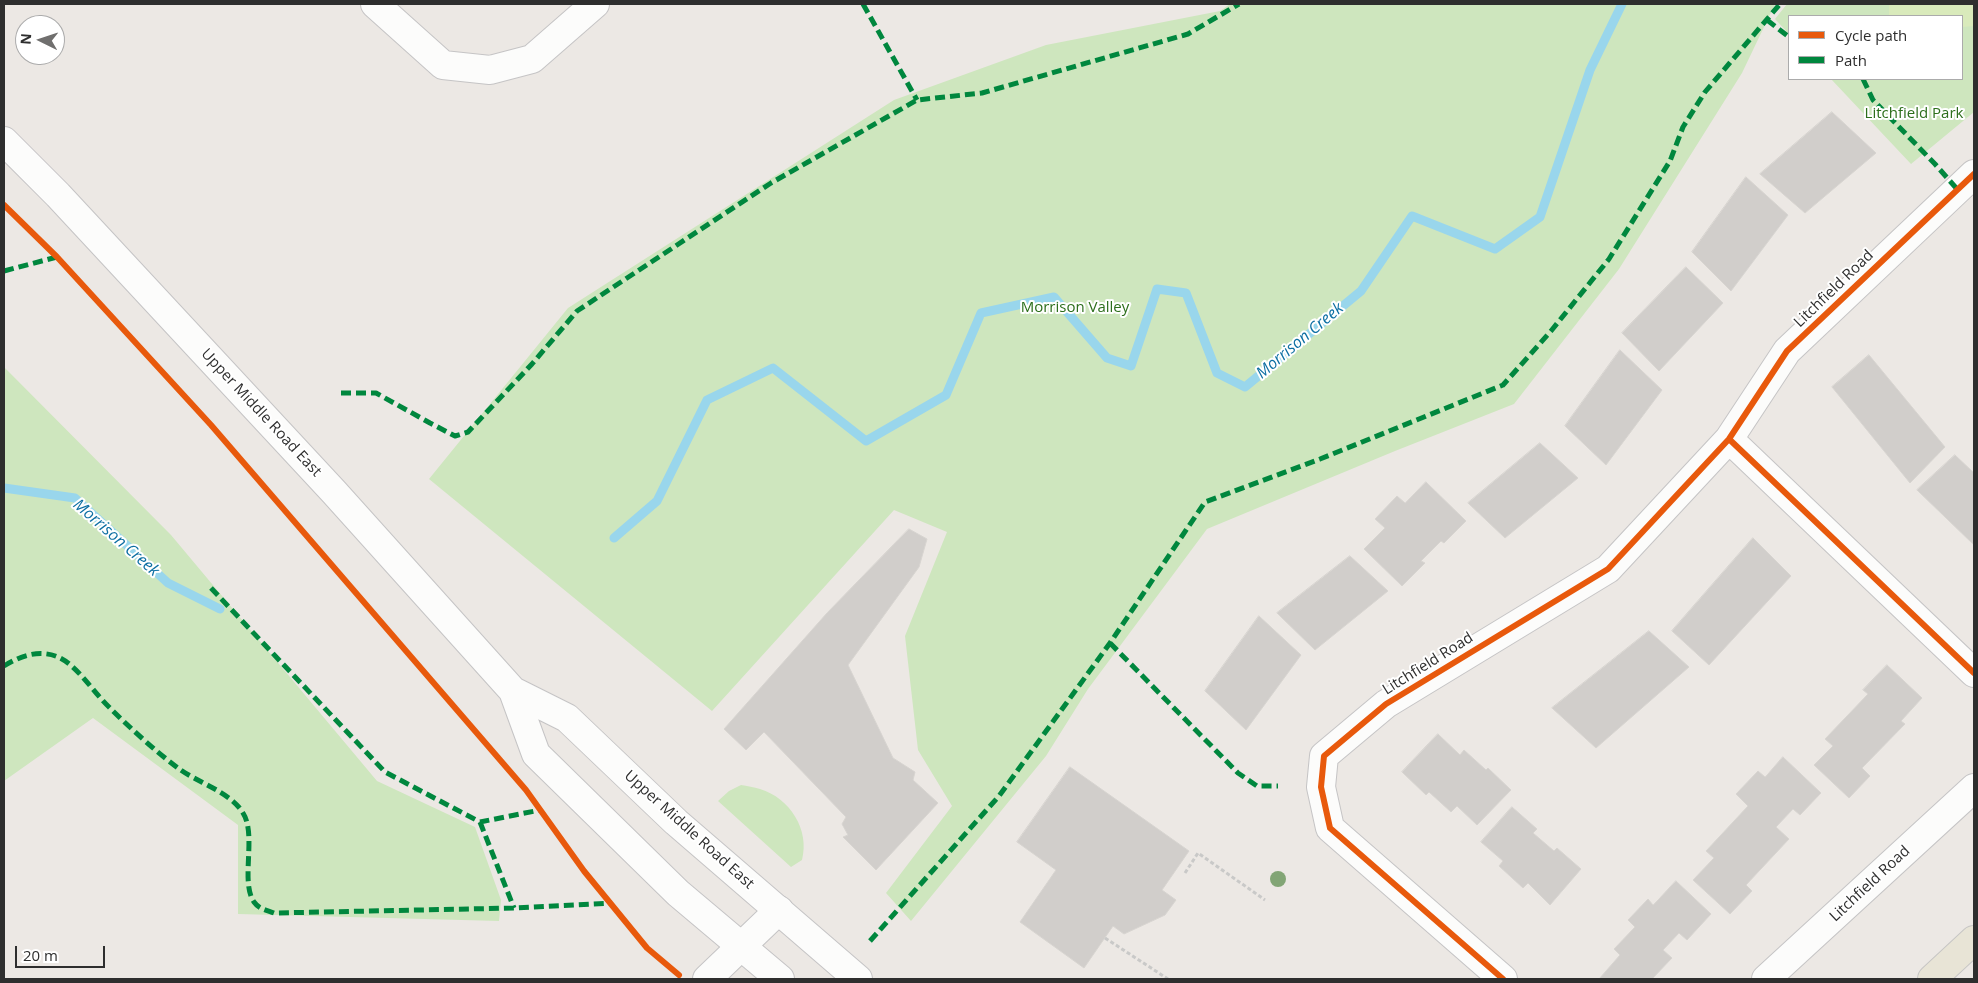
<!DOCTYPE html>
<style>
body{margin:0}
#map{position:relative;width:1978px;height:983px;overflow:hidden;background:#ece8e4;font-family:"Open Sans",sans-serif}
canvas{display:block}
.frame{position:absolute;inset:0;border:5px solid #2e2e2e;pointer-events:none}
.legend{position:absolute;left:1788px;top:15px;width:175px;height:65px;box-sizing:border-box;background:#fff;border:1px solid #ababab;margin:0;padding:6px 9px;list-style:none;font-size:15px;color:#2e2e2e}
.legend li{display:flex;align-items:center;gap:10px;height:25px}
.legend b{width:25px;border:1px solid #ababab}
.north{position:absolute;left:15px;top:15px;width:50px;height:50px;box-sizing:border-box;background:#fff;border:1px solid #ababab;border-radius:50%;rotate:274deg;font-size:14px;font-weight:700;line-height:20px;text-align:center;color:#2e2e2e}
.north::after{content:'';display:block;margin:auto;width:18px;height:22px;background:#706f6e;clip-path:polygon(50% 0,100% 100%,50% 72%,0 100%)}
.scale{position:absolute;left:15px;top:946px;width:90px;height:22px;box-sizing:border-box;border:2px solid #2e2e2e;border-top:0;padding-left:6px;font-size:15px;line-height:18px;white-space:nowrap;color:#2e2e2e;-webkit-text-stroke:4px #fff;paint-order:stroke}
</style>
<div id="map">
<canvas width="1978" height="983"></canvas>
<div class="frame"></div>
<ul class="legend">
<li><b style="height:6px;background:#e8590c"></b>Cycle path</li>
<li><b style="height:6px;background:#00873e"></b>Path</li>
</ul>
<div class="north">N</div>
<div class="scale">20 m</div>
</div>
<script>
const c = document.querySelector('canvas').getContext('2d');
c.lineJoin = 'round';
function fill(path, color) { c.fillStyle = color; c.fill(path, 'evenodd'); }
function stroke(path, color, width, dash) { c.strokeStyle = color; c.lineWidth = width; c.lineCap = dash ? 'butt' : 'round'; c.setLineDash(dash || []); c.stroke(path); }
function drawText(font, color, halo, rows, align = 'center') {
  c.font = font + ' "Open Sans",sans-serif'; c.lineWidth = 4; c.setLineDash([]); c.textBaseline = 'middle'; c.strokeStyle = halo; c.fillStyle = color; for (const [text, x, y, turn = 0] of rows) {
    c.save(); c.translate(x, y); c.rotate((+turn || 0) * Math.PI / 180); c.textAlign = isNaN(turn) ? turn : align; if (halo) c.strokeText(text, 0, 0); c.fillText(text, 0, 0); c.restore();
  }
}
fill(new Path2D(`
 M1230,4h545l-33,69 -123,196 -105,135 -119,47 -188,78 -119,160 -42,67 -135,165 -25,-28 66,-87 -34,-56 -13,-114 42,-104 -53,-22 -182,201 -283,-232 139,-171 326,-208 152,-55 174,-34z
 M1787,4h187v108l-63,52 -80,-85h131v-63h-173v18l-14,-15z
 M4,367l167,168 206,246 98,46 26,73 -2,21 -261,-7v-89l-145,-107 -89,63z
 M741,785c6,1 13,2 19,4 30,9 50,41 42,71l-11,7 -73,-66 11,-10z`), '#cee6be');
fill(new Path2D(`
 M1889,4h85v22l-12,1v-11h-73z`), '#d9eabb');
stroke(new Path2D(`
 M4,488l71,10 93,85 52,26
 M614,538l43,-37 50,-101 66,-32 93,73 80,-46 35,-82 73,-16 53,61 24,8 26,-77 29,4 31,80 28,14 116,-96 51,-75 83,33 45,-32 50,-147 32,-66`), '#99d6ec', 9);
const building = new Path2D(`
 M1832,112l44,41 -71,60 -45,-39z
 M1746,177l42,38 -57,76 -39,-39z
 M1686,267l37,36 -64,68 -37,-38z
 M1620,350l42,40 -56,75 -41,-39z
 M1869,355l76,92 -35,36 -78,-96z
 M1540,443l38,35 -73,60 -37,-35z
 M1955,455l19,18v72l-57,-55z
 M1426,482l40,39 -22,22 -3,-2 -20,20 4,2 -23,23 -38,-37 21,-21 -10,-9 22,-23 8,7z
 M909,529l18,10 -8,28 -71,98 45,93 22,14 -2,8 25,23 -62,67 -33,-33 5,-2 -6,-11 4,-7 -82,-85 -18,18 -22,-21 103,-116z
 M1753,538l38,38 -82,89 -37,-34z
 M1350,556l38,35 -73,59 -38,-37z
 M1259,616l42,39 -55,75 -41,-39z
 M1649,631l40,36 -93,81 -44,-40z
 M1887,665l35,33 -21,23 4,3 -43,44 8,8 -21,22 -35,-33 19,-19 -8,-7 43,-45 -5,-4z
 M1438,734l22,21 4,-5 22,20 2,-2 23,22 -34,35 -20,-19 -6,6 -22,-20 -3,3 -24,-23z
 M1783,757l38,36 -21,22 -7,-6 -17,18 13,12 -43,46 6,6 -22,23 -37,-34 21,-22 -8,-7 42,-45 -12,-12 22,-23 7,6z
 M1070,767l119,84 -27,39 14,10 -11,15 -41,19 -11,-8 -29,42 -64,-46 36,-52 -39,-28z
 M1512,807l25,22 -4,4 21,18 3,-3 24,21 -31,36 -22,-22 -5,5 -24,-22 4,-5 -22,-19z
 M1676,881l35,33 -24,26 -8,-7 -16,17 9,8 -20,21h-53l21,-24 -6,-6 21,-22 -7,-7 20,-21 5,6z`);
fill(building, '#d1cecb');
stroke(building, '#d7d4d0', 1);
const minor = new Path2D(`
 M375,4l68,61 47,5 42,-11 63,-55
 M1729,439l245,234
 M1503,979l-173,-151 -9,-41 3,-31 62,-52 222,-135 121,-130 58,-88 187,-177
 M1766,979l208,-191`);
const tertiary = new Path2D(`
 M707,979l72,-69`);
const secondary = new Path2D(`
 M4,141l54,54 276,297 179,199 54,27 109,104 182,157
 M513,691l23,63 142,139 102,86`);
const primary = new Path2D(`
 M1932,979l42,-39`);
stroke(minor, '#c5c4c5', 30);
stroke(tertiary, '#c5c4c5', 30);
stroke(secondary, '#c5c4c5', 30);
stroke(primary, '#c6c5c4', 30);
stroke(new Path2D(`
 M1185,873l13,-20 67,47
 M1105,938l63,41`), '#c9c9c8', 3, [4, 2.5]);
stroke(minor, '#fcfcfb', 28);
stroke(tertiary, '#fcfcfb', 28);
stroke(secondary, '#fcfcfb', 28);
stroke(primary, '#e8e4d6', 28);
stroke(new Path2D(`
 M863,4l54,96
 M1767,20l22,17
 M1863,79l10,21 62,64 22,25
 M4,271l53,-14
 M341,393h35l54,30 25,13 13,-4 64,-68 45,-53 194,-128 146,-83 65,-7 206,-59 51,-30
 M211,588l174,184 95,50 60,-12
 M1110,643l128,130 19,13h21
 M4,666c16,-10 35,-17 54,-9 19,8 36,36 51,50 20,20 46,44 69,61 18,14 53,24 65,45 14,22 -3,69 11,89 5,7 12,8 20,11l240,-5 98,-5
 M480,822l34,86
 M870,941l129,-145 111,-153 95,-141 115,-43 183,-74 48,-54 58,-72 61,-98 13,-34 22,-35 75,-88`), '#00873e', 5, [10, 5]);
stroke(new Path2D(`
 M4,205l53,52 154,168 315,365 58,81 63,77 32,27
 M1729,439l245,234
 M1503,979l-173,-151 -9,-41 3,-31 62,-52 222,-135 121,-130 58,-88 187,-177`), '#e8590c', 6);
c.fillStyle = '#82a575';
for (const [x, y] of [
 [1278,879]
]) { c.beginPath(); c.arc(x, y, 8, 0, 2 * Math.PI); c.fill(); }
drawText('15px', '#2c6e1b', '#fff', [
 ["Litchfield Park",1914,114],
 ["Morrison Valley",1075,308]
]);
drawText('15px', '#2e2e2e', '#fff', [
 ["Litchfield Road",1834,289,-44],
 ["Upper Middle Road East",261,413,47],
 ["Litchfield Road",1428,664,-32],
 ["Upper Middle Road East",689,830,42],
 ["Litchfield Road",1870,884,-43]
]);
drawText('italic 16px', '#0d6fa3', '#fff', [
 ["Morrison Creek",1300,341,-40],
 ["Morrison Creek",116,538,41]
]);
</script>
